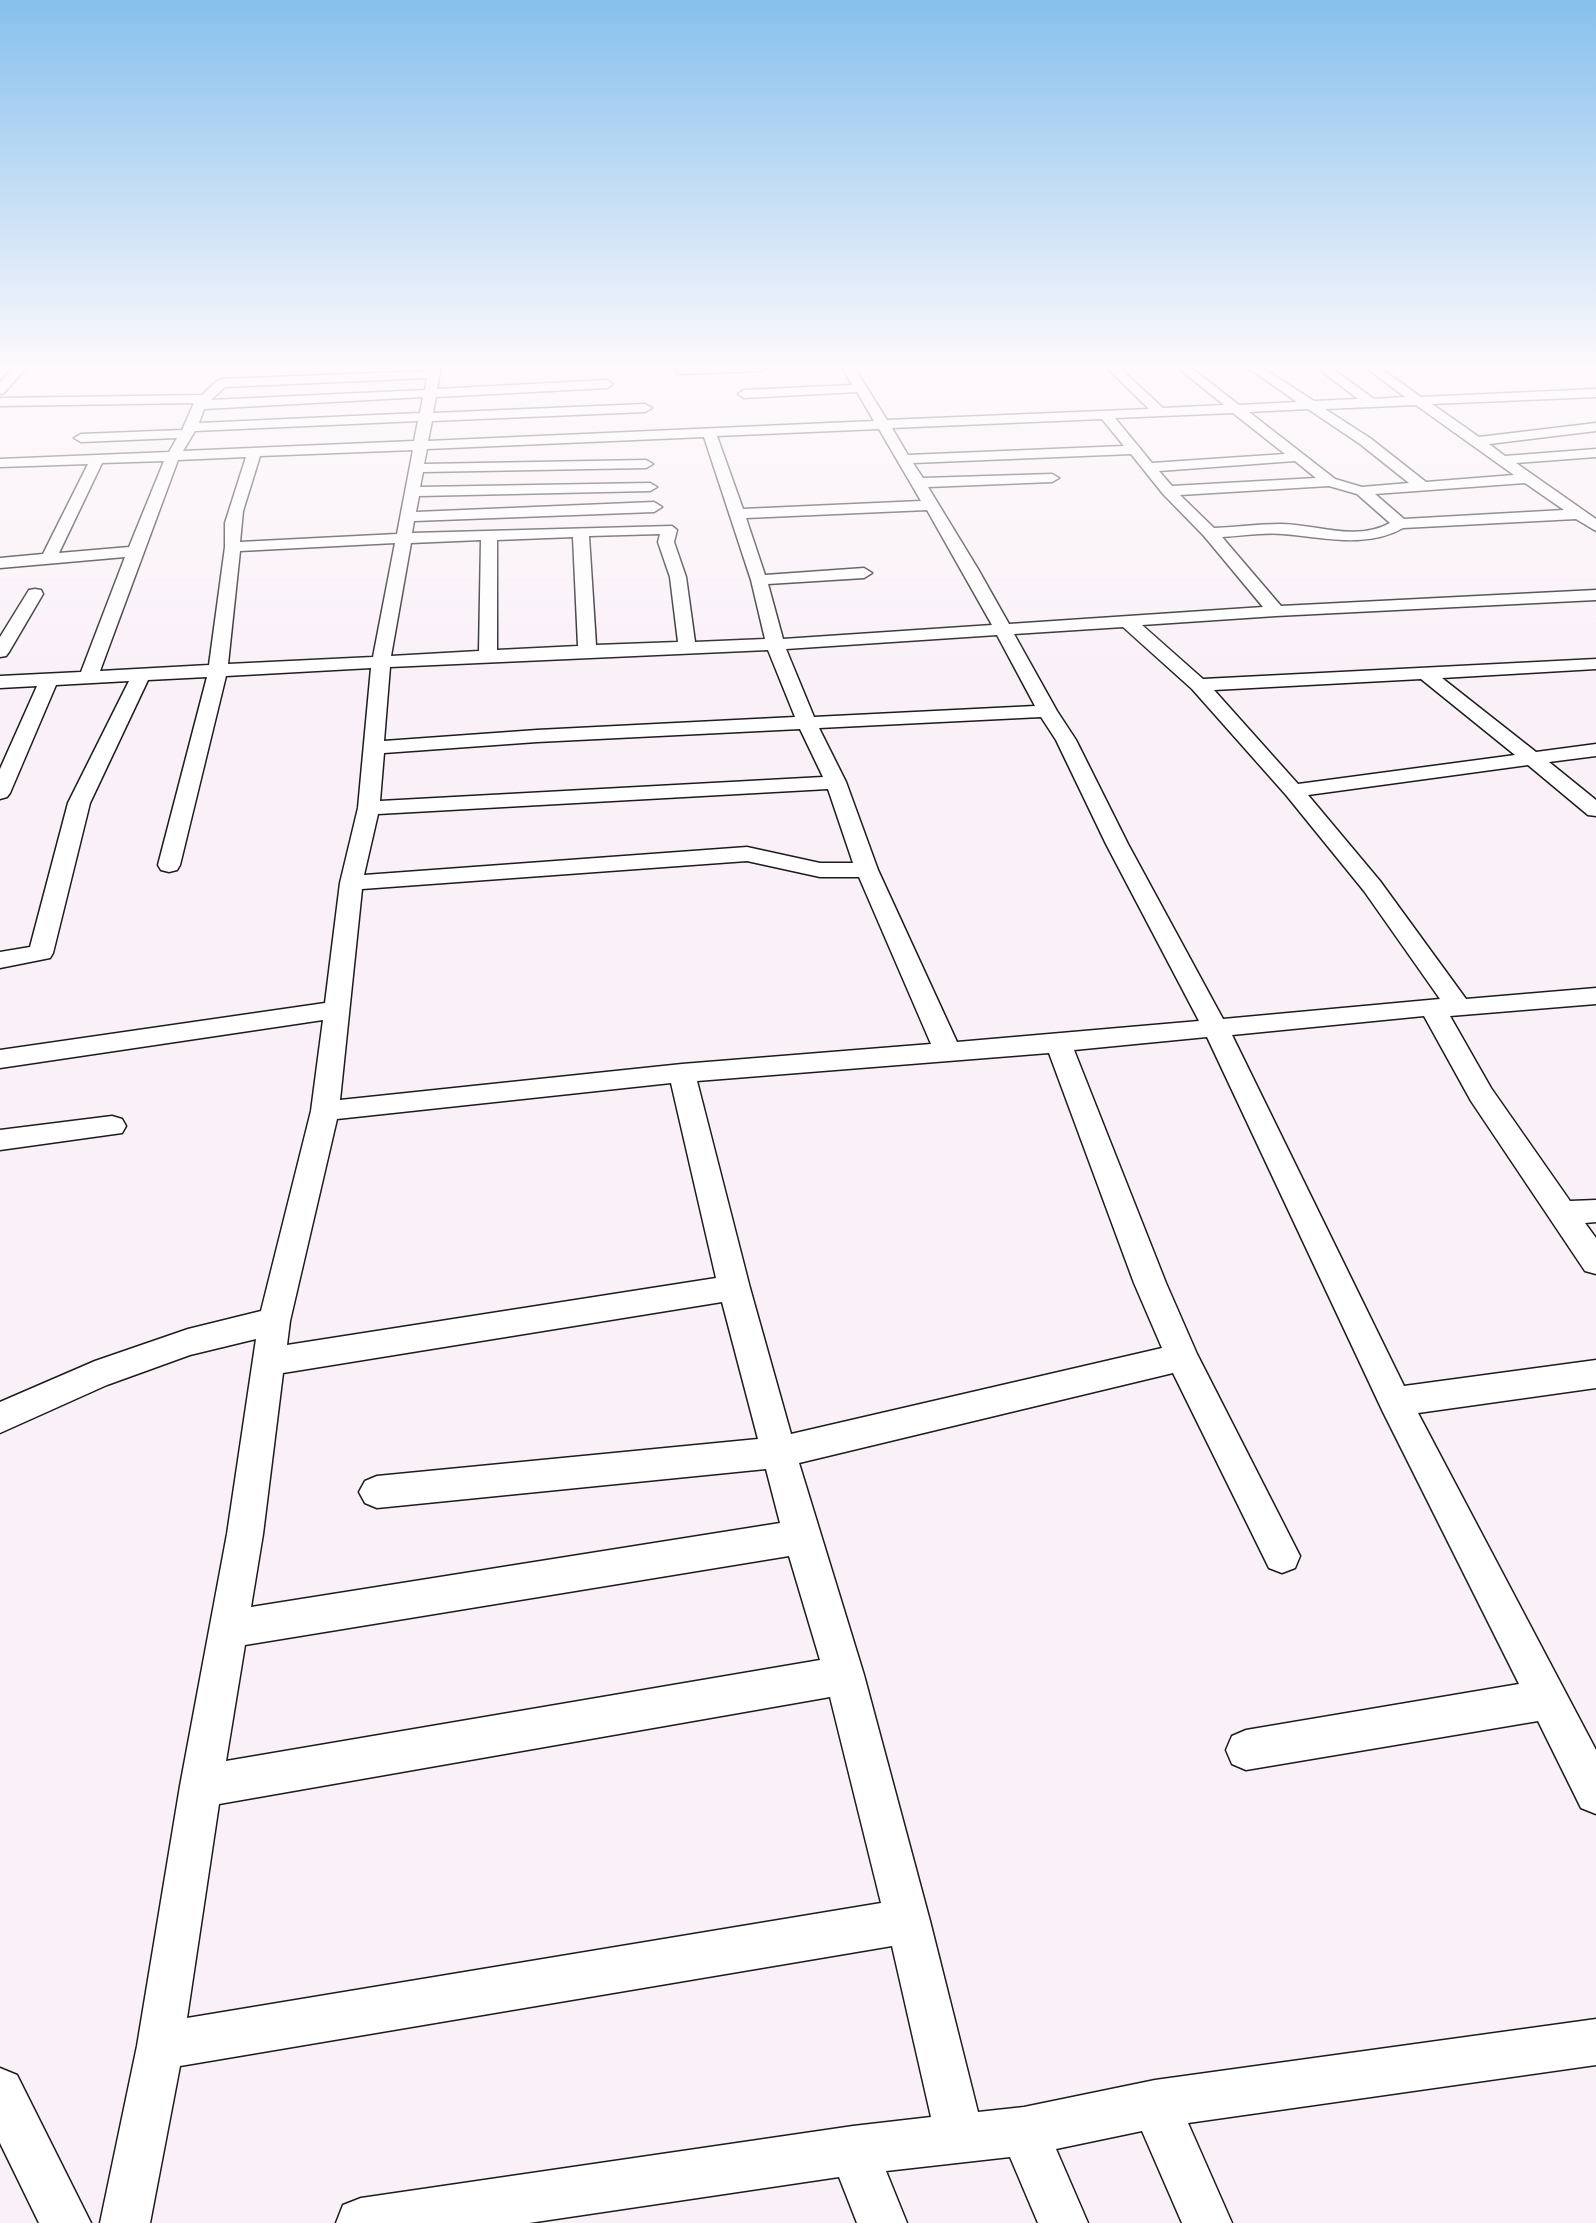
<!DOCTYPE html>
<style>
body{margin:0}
canvas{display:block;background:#faf1f8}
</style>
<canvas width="1596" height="2223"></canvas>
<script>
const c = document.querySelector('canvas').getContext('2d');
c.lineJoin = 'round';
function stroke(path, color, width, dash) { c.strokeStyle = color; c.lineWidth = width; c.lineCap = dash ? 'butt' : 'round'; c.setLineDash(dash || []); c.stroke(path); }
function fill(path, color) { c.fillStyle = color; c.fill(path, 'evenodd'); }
const street = new Path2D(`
 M14,367h13l-23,26 -4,1v-12z
 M429,367h12l-4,22 170,-9 6,4 -6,4 -171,9 -3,16 212,-9 7,4 -7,4 -213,9 -4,20 446,-20 -17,-29 -113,6 -6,-4 6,-4 108,-5 -10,-18h12l33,53 262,-11 -43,-42h13l44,41 61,-3 -47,-38h13l49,38 58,-3 -50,-35h14l53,34 44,-2 -42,-32h14l44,32 31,-2 -40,-30h14l42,30 175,-8v8l-164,7 47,33 117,-14v8l-107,13 16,12 91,-7v8l-80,6 80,56v12l-20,-12 -173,9c-37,21 -80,9 -120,6 -20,-2 -41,2 -61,3l59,69 315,-16v10l-320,16 -134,9 61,54 393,-20v10l-154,9 94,74 60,-8v12l-47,6 47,38v16l-8,-1 -60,-50 -220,30 72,86 86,118 130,-11v16l-146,12 41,72 79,113 26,-1v22l-11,1 11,15v36l-11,-3 -114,-170 -47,-85 -192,19 172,351 192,-26v28l-178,25 178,337v64l-15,-6 -43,-87 -292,49 -14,-6 -6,-14 6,-14 14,-6 273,-46 -136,-272 -176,-375 -133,13 92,233 31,71 103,202 -5,12 -13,5 -13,-5 -96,-195 -374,90 65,212 66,246 48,191 46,-5 131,-27 441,-61v46l-408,58 44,100h-50l-40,-92 -86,18 32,74h-50l-28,-66 -124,14 21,52h-50l-18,-46 -310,46h-193l7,-18 18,-7 492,-72 78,-9 -39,-171 -712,120 -30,157h-50l37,-177 43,-260 47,-252 29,-195 -66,16 -83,30 -107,48v-31l95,-41 93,-32 73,-18 50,-200 12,-91 -323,48v-18l325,-47 15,-120 18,-75 13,-140 -145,8 -46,189 -3,5 -8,2 -8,-2 -3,-5 49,-188 -59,3 -58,123 -37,150 -3,5 -50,10v-16l30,-5 38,-144 61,-122 -73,4 -46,108 -3,4 -7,2v-30l37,-83 -37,2v-12l81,-4 44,-115 -125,11v-10l43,-4 45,-90 -88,3v-8l169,-7 8,-14 -96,4 -7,-4 7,-4 101,-4 12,-27 -194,3v-8l202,-3 16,-15 4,-1 206,-8zM427,378l-2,12 -214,10 14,-13zM423,397l-3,16 -221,10 5,-14zM1416,405l98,70 -88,7 -56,-44 -45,-29zM1308,409l52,35 49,39 -47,4 -27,-8 -86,-67zM1233,413l52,41 -133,9 -37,-45zM1102,419l22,27 -216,9 -16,-27zM418,421l-4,20 -231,10 12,-20zM879,429l42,72 -178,8 -26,-73zM704,437l47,143 14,59 -70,3 -9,-65 -12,-35 3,-12 -5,-4 -260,7 2,-12 240,-9 8,-5 -8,-5 -238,10 3,-16 231,-5 7,-4 -7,-4 -230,4 3,-15 223,-4 7,-4 -7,-4 -222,4 3,-15zM413,450l-16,84 -157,8 3,-31 17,-55zM1131,454l32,40 41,42 59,71 -254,17 -31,-55 -50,-82 124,-5 7,-4 -7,-4 -129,4 -10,-15zM246,457l-21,66v24l-16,118 -109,6 78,-211zM164,461l-35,86 -70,6 43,-90zM1295,461l21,17 -144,8 -13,-15zM1525,483l39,27 -160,9 -29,-25zM1329,486l28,8 33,29c-35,19 -74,1 -110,1 -22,0 -44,3 -66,4l-34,-33zM927,510l65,115 -209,14 -15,-55 96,-6 8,-5 -8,-5 -99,7 -19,-57zM660,534l-2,8 12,35 8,65 -82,3 -7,-109zM573,537l5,109 -81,4v-110zM481,540l-2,111 -88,5 20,-113zM395,543l-22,114 -145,7 12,-113zM1123,627l69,62 94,106 78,96 76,108 -217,20 -95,-175 -52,-104 -19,-29 -43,-77zM997,635l38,71 -221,11 -28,-68zM768,650l27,67 -258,13 -153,11 6,-74zM1421,679l94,76 -217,29 -84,-94zM1041,717l15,23 50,104 93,177 -242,21 -79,-172 -32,-88 -27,-54zM800,729l23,48 -443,24 4,-48 153,-11zM828,789l25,74h-33l-73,-16 -383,28 14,-61zM747,861l73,16h39l72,167 -249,20 -342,36 22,-211zM1049,1053l85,230 28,65 -371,86 -41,-146 -53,-207zM671,1083l45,195 -429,67 3,-24 47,-202zM722,1302l36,137 -381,37 -12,5 -6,11 6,11 12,5 389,-39 14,54 -529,84 12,-73 20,-161zM789,1556l31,104 -594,101 19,-116zM830,1697l51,206 -694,115 32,-214z
 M677,367h90l-6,4 -80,3 -4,-1 -2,-3z
 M35,589l6,1 2,4 -34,58 -3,4 -6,1v-20l29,-47z
 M112,1116l10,3 4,7 -4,7 -122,17v-20z
 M0,2068l17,7 74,148h-52l-39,-80z`);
stroke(street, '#1c1c1c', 3);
fill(street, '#fff');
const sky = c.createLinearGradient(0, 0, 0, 678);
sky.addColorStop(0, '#86c0ed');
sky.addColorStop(0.54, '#fdf9fc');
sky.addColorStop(1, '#fdf9fc00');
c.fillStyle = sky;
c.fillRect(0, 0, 1596, 678);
</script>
